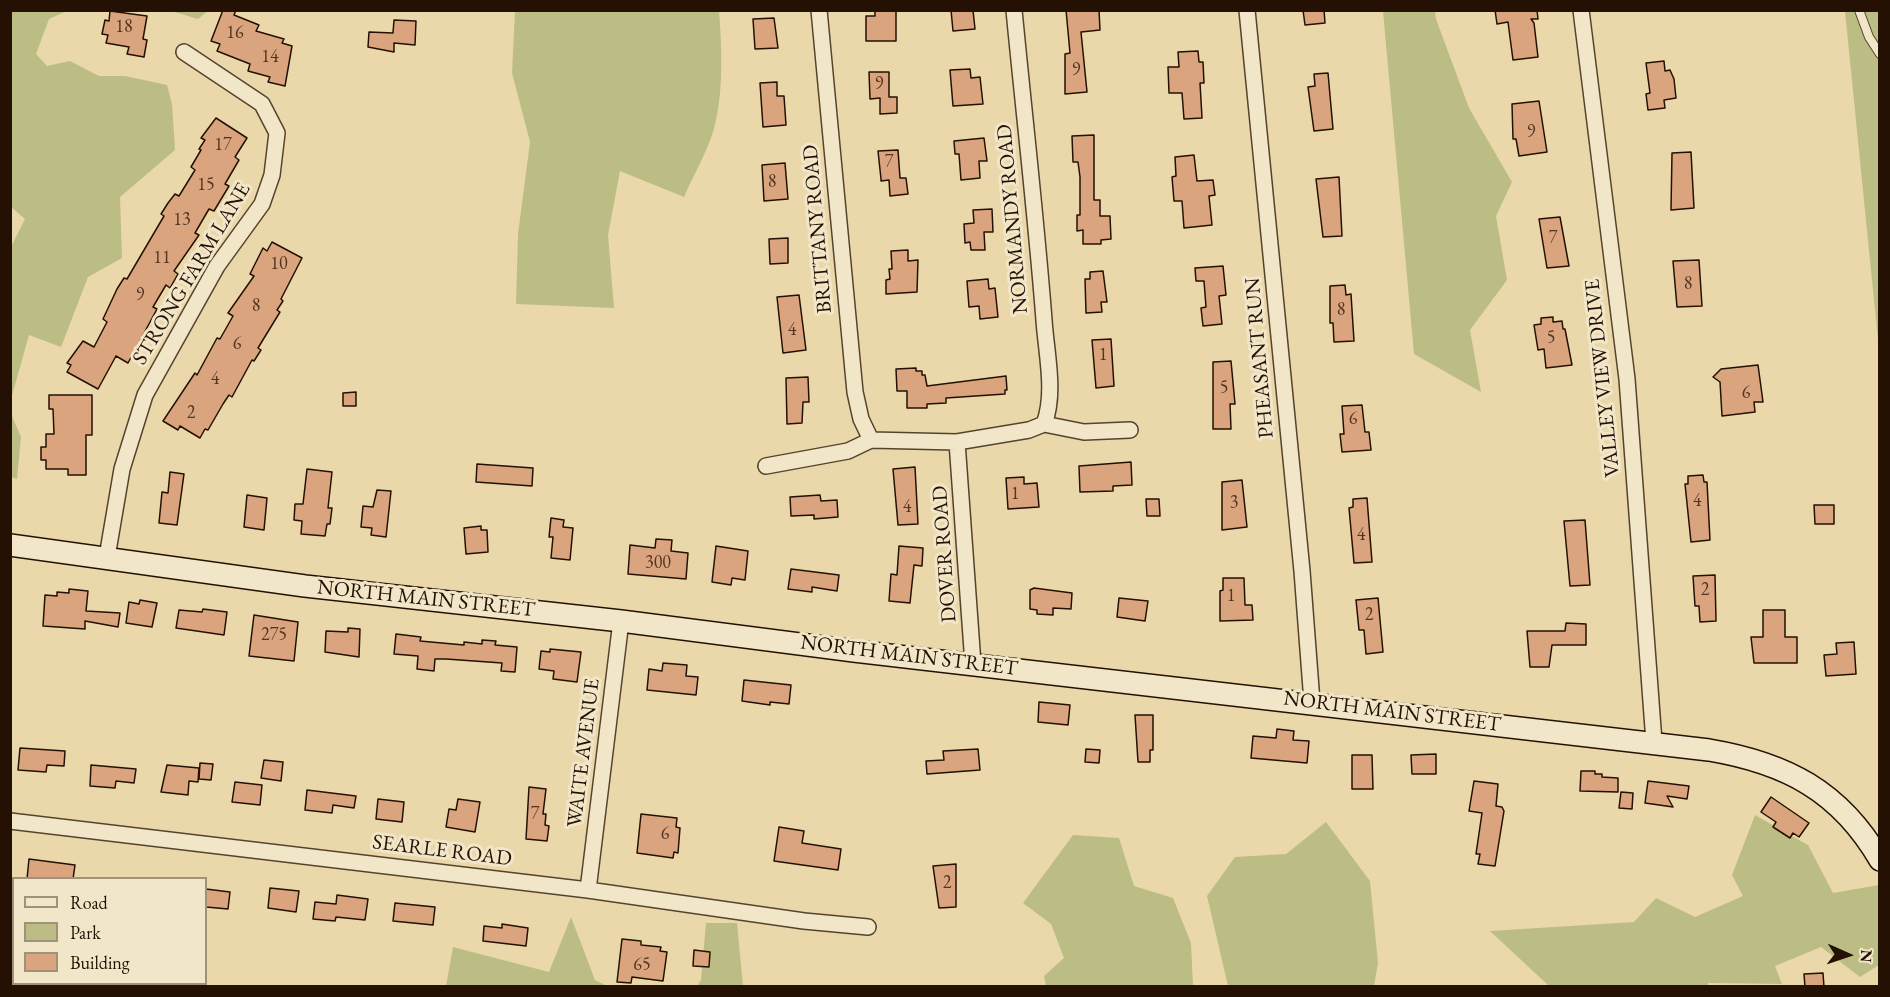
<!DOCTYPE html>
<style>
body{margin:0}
#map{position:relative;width:1890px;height:997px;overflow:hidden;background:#ead8aa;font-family:"EB Garamond",serif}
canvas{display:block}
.frame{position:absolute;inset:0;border:12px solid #241104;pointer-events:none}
.legend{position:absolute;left:12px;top:877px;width:195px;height:108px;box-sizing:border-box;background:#f1e6c8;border:2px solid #9f917a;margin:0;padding:8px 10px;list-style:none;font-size:18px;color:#241104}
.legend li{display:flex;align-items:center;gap:12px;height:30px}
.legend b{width:30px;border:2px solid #9f917a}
.north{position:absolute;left:1818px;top:925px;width:60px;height:60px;-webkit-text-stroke:4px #f1e6c8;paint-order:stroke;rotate:93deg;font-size:16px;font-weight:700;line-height:24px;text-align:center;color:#241104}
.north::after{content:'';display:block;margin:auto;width:21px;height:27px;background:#241104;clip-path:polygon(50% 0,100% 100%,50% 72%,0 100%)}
</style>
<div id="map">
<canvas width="1890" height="997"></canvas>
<div class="frame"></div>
<ul class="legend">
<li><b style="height:8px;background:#f1e6c8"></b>Road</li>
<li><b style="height:16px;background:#bcbd85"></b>Park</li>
<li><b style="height:16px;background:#daa47e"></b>Building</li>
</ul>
<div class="north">N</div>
</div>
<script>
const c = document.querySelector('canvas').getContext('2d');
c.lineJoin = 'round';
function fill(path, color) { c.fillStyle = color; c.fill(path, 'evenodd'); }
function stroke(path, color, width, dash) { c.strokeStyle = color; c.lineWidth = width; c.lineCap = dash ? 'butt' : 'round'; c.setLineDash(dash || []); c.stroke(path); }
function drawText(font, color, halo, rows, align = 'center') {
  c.font = font + ' "EB Garamond",serif'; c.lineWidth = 6; c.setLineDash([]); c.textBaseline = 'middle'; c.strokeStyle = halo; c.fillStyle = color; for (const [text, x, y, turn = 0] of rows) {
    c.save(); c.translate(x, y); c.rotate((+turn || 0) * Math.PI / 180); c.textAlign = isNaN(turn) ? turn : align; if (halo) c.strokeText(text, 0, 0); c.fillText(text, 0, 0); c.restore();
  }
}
fill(new Path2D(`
 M11,10l56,1 -18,8 -13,35 11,12 23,-5 29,15h26l42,9 5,19 3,46 -55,47 2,61 -34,19 -27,70 -32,-12 -18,64v-152l14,-28 -14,-12z
 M171,11h37l-10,8z
 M515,11h204c3,38 5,84 -6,121 -7,22 -20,44 -29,65l-64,-26 -12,64 6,73 -98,-4 2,-70 12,-92 -18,-69z
 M1383,11h52l1,8 33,89 43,74 -16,34 11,64 -37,50 11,62 -67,-38z
 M1845,11h34v339z
 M11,414l10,23 -4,42 -6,-2z
 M1755,815l53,30 25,48 46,-8v80l-19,12 -39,-30 -46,19 7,18 -74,-1v3h-159l-59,-55 144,-9 22,-24 39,19 48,-21 -11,-21z
 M1326,822l44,59 8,82 -4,23h-146l-21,-90 28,-39 51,-3z
 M1073,835l46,3 15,48 39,12 18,45 2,43h-147l-2,-10 20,-18 -13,-34 -28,-21z
 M571,917l24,63 12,6h-161l7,-39 96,25z
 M706,923h31l6,63h-46l4,-6z`), '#bcbd85');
const building = new Path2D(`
 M223,10h13l-2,5 25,10 -3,6 28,8 -2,4 10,3 -7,40 -17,-4 2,-5 -22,-6 2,-7 -33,-13 3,-7 -9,-3z
 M875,10h21v31h-30v-25h9z
 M951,10h22l2,19 -22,2z
 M1066,10h33l1,20 -19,2 6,60 -22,2v-40l5,-1z
 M1303,10h21l1,13 -20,2z
 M1495,10h42l1,9h-7l3,4 4,34 -25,3 -5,-38 -11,2z
 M110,11l37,5 -4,23 4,1 -3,17 -17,-3 2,-7 -23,-4 2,-8 -6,-1 3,-14 4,1z
 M774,18l4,30 -23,1 -2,-30z
 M394,20l22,1 -1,24 -21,-2v9l-26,-5 1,-15 24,1z
 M1198,51l1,11h4l1,21h-4l2,35 -18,1 -2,-26h-13l-1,-26h11l-1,-15z
 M1664,61l1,10 5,-1 4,9 2,19 -12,2 1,8 -17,2 -2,-16 4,-1 -4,-30z
 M970,69l1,9 9,-1 3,27 -30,2 -3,-36z
 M869,72h20v25h8v16l-17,1v-16l-10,1z
 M1328,73l5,56 -19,2 -6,-44 7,-1 -1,-12z
 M777,82v14h7l2,29 -23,2 -3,-44z
 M1539,101l8,51 -28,4 -3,-17h-3l-1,-35z
 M216,118l31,20 -12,19 4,3 -14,24 4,2 -15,25 -5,-2 -14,24 4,2 -25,36 4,3 -8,14 -4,-3 -13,22 4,2 -29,54 -12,-7 -18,33 -31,-17 4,-7 -4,-2 16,-22 11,6 13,-25 -4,-3 14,-30 7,-11 3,1 37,-63 -3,-2 7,-11 7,-9 4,2 16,-26 -4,-3 10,-17 -2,-1 6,-9 -4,-2z
 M1094,135v65h6v16h10l1,23 -10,1v4h-18v-14l-6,1v-16h3v-38l-2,-15h-5l-1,-26z
 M984,138l3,23h-8l1,17 -19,2 -2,-26h-4l-1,-13z
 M898,150l2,28h6l2,16 -18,2 -1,-16 -8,1v-2l-3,-28z
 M1691,152l3,56 -23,2 1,-57z
 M1194,155l3,26 16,-1 2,15 -6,1 3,29 -28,3 -2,-27h-8l-2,-24 4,-1 -1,-19z
 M785,163l3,36 -24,2 -2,-36z
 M1339,177l3,59 -19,1 -7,-58z
 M992,209l1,23h-9l1,18h-14l-1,-8 -5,1 -1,-19 10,-1 -1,-13z
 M1560,217l9,49 -22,2 -8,-49z
 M788,238v25l-18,1 -1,-25z
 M272,242l30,16 -21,41 2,2 -6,9 3,2 -22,36 3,2 -7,11 -2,-1 -20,37 -3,-2 -6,9 -15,26 -3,-1 -5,9 -20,-12 -2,4 -15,-9 32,-48 2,2 20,-37 3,1 13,-23 -5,-3 26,-37 -4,-2 13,-26 4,3z
 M908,250v11l10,-1 -1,32 -31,2v-14l4,-1 -1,-10h3l-1,-18z
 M1699,260l3,46 -25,1 -4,-46z
 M1223,266l3,29 -7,1 3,28 -19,2 -2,-18 5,-1 -2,-26h-8l-1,-13z
 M1103,271l4,31h-6l1,10 -16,1 -1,-34h5v-7z
 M988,279l1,10 6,-1 3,29 -18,2 -1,-13 -10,1 -2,-26z
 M1345,285l1,10 5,-1 3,47 -20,1 -1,-19h-3v-37z
 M799,295l7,55 -23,3 -6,-56z
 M1553,317v5l9,-1 1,8h2l7,36 -26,3 -2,-19 -6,1 -4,-25 7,-1v-6z
 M1111,339l3,47 -18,2 -4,-48z
 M1231,361l4,43h-5l1,25h-18v-67z
 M1758,365l5,37h-9l1,10 -33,4 -2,-34 -7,-5 8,-8z
 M916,368v3h6v4h3l2,11 79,-10 1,14h-2v4l-59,4v5l-19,1v4h-20v-17h-10l-1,-22z
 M808,377l1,25h-6l-1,21 -15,1 -1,-46z
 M356,392v14h-13v-13z
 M49,395h43v40h-6v40h-18v-6h-22v-9h-5v-13h5v-13h8l-1,-25h-4z
 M1362,405l3,27h4l2,18 -29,2 -2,-18h4l-2,-28z
 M1131,462l1,23 -19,1v5l-33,1 -1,-26z
 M477,464l56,4 -1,18 -56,-4z
 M915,467l3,57 -20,1 -5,-56z
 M307,469l25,3 -4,36h4l-2,16h-3l-2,12 -24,-2 1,-13 -8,-1 1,-16h8z
 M170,472l14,2 -7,51 -18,-2 3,-31 6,1z
 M1703,475l1,7h3l3,58 -19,2 -6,-58h3v-8z
 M1024,477v7l13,-1 2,24 -31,2 -2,-31z
 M1242,480l5,47 -25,3v-48z
 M377,490l14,1 -5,46 -15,-2 1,-7 -11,-1 2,-21 10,1z
 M247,495l20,3 -3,32 -20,-3z
 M820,495l1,6 16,-1 1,17 -24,2v-4l-23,1 -1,-19z
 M1367,498l5,64 -18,1 -5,-55 4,-1v-8z
 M1146,499h13l1,17h-13z
 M1814,505h20v19h-19z
 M551,518l13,2 -1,7 10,1 -3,32 -19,-2 2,-21h-4z
 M1585,520l5,65 -20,1 -6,-65z
 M481,526v4h6l1,22 -22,2 -2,-26z
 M656,539l16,1 -1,11 17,2 -2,26 -58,-5 2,-29 25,3z
 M716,546l32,5 -3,29 -13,-2 -1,7 -19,-3z
 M899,546l24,2 -1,18 -8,-1 -4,38 -21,-2 2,-27 6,1z
 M791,569l48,6 -2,16 -25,-4v5l-24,-3z
 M1715,575l1,46 -16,1 -1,-16h-4l-2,-30z
 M1223,578h21l1,27h7l1,15 -33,1v-30l3,-1z
 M1034,588l38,5 -1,16 -18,-1v7l-16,-1v-4l-7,-1v-19z
 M69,589l19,2 -2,20 34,2 -2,14 -33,-6v8l-42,-3 2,-31 12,1v-4l12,1z
 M1119,598l29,3 -3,20 -28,-4z
 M1378,598l5,54 -17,2 -2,-24h-5l-3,-30z
 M140,600l17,3 -5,24 -26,-4 3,-21 10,2z
 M203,609l24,3 -3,23 -48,-7 3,-18 23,2z
 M1763,610h22v27h12v26h-43l-3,-26h12z
 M254,615l44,7 -4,39 -45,-5z
 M1566,623l20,1v21h-34l-3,22h-19l-3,-36h38z
 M348,628l12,1 -1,28 -34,-5 1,-21 22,1z
 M396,634l25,3 -1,4 44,4v-3l18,2v-4l14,1 -1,4 22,2 -2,25 -14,-1 1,-8 -56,-4h-11l-1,12 -17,-2 1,-13 -24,-2z
 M1854,642l2,32 -30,2 -2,-21 13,-1 -1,-11z
 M550,649l31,3 -4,30 -24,-3 1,-8 -15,-2 2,-18 9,1z
 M663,663l24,2 -1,11 12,1 -2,18 -49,-5 2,-21 13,2z
 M744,680l47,5 -2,19 -19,-2v3l-28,-4z
 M1039,702l31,3 -2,20 -30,-3z
 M1135,715h18v35h-3v12h-12z
 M1277,729l17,2 -1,9 16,1 -2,22 -56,-5 2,-22 23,2z
 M20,748l45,3 -1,15 -17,-1 -1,7 -28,-2z
 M978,749l2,21 -53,4 -1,-13 18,-1 -1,-9z
 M1086,749l14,1 -1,13 -14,-1z
 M1436,754v20h-24l-1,-19z
 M1352,755h20l1,34h-21z
 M264,760l19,2 -2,19 -20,-3z
 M200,763l13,1 -2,16 -12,-1z
 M91,765l45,4 -2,14 -18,-2 -1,7 -25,-2z
 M167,765l32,3 -1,14 -9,-1 -1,14 -27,-3z
 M1581,771h14v3h7v3l16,1v14l-38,-1z
 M1474,781l24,3 -2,22 6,1 2,4 -9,55 -17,-2 2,-10h-4l6,-41 -13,-2z
 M1648,781l41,5 -2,13 -20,-3 6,11 -28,-4z
 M235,782l27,3 -2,20 -28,-3z
 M529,787l17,2 -3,25h3l-1,11 4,1 -2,15 -21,-2z
 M307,790l49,6 -2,12 -21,-3 -1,8 -27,-3z
 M1621,792l12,1 -1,16 -13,-1z
 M1771,797l38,26 -10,14 -6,-4 -3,5 -17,-11 3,-5 -15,-10z
 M378,799l26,3 -2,20 -26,-3z
 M458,799l22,3 -5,30 -29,-5 3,-18 7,1z
 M641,814l36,4 -1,9 4,1 -2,25 -4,-1 -1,6 -36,-5z
 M779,827l25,4 -2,12 39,6 -3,21 -64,-9z
 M29,859l46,6 -2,14h-46z
 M956,864v43l-17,1 -6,-42z
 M270,888l29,3 -3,21 -28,-4z
 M206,889l24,3 -2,17 -22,-2z
 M337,895l31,4 -3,21 -29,-3 -1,4 -22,-2 2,-17 21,2z
 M395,903l40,4 -2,18 -40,-4z
 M502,924l26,4 -2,18 -43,-5 1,-15 18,2z
 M622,939l19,2v4l20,2 -1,4 7,1 -4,29 -31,-4 -1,6 -14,-1z
 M694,950l16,2 -1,15 -16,-1z
 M1823,973l1,14h-19l-1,-13z`);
fill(building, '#daa47e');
stroke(building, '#241104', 1.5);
const lane = new Path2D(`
 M1859,10l10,27 11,17`);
const street = new Path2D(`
 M819,10l36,382 6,27 10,21
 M1014,10c10,104 22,206 30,310 2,32 12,73 0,104
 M1247,10l55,561 10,131
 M1581,10l46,369 27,363
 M957,442l16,222
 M766,466l82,-15 23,-11 86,2 72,-12 15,-6 40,8 46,-2
 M107,557l15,-88 23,-74 72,-129 45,-62 10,-29 5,-42 -15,-29 -78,-52
 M10,821l578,69 216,31 64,6
 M588,890l33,-269`);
const secondary = new Path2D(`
 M10,545l295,41 316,35 233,30 855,99c77,13 131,41 171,110`);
stroke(lane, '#56432e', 10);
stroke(street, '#56432e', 18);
stroke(secondary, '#241104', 24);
stroke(lane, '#f1e6c8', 8);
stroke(street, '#f1e6c8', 15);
stroke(secondary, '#f1e6c8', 21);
drawText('18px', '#523622', null, [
 ["18",124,27],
 ["16",235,33],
 ["14",270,57],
 ["9",1076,70],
 ["9",879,84],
 ["9",1531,132],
 ["17",223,145],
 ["7",889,162],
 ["8",772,182],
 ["15",206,185],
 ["13",182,220],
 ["7",1553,238],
 ["11",162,258],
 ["10",279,264],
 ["8",1688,284],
 ["9",140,295],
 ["8",256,306],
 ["8",1341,310],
 ["4",792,330],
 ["5",1551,338],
 ["6",237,344],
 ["1",1103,355],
 ["4",215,379],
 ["5",1224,388],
 ["6",1746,393],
 ["2",191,413],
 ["6",1353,419],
 ["1",1015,494],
 ["4",1697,501],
 ["3",1234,503],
 ["4",907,507],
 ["4",1361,535],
 ["300",658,563],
 ["2",1705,590],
 ["1",1231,596],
 ["2",1369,615],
 ["275",274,635],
 ["7",535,814],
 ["6",665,834],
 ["2",947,883],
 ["65",642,965]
]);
drawText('21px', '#241104', '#f1e6c8', [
 ["NORMANDY ROAD",1013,219,-95],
 ["BRITTANY ROAD",818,229,-95],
 ["STRONG FARM LANE",192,274,-59],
 ["PHEASANT RUN",1260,358,-95],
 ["VALLEY VIEW DRIVE",1603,378,-96],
 ["DOVER ROAD",945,554,-94],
 ["NORTH MAIN STREET",426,599,6],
 ["NORTH MAIN STREET",909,656,7],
 ["NORTH MAIN STREET",1392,712,7],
 ["WAITE AVENUE",584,753,-83],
 ["SEARLE ROAD",442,851,7]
]);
</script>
